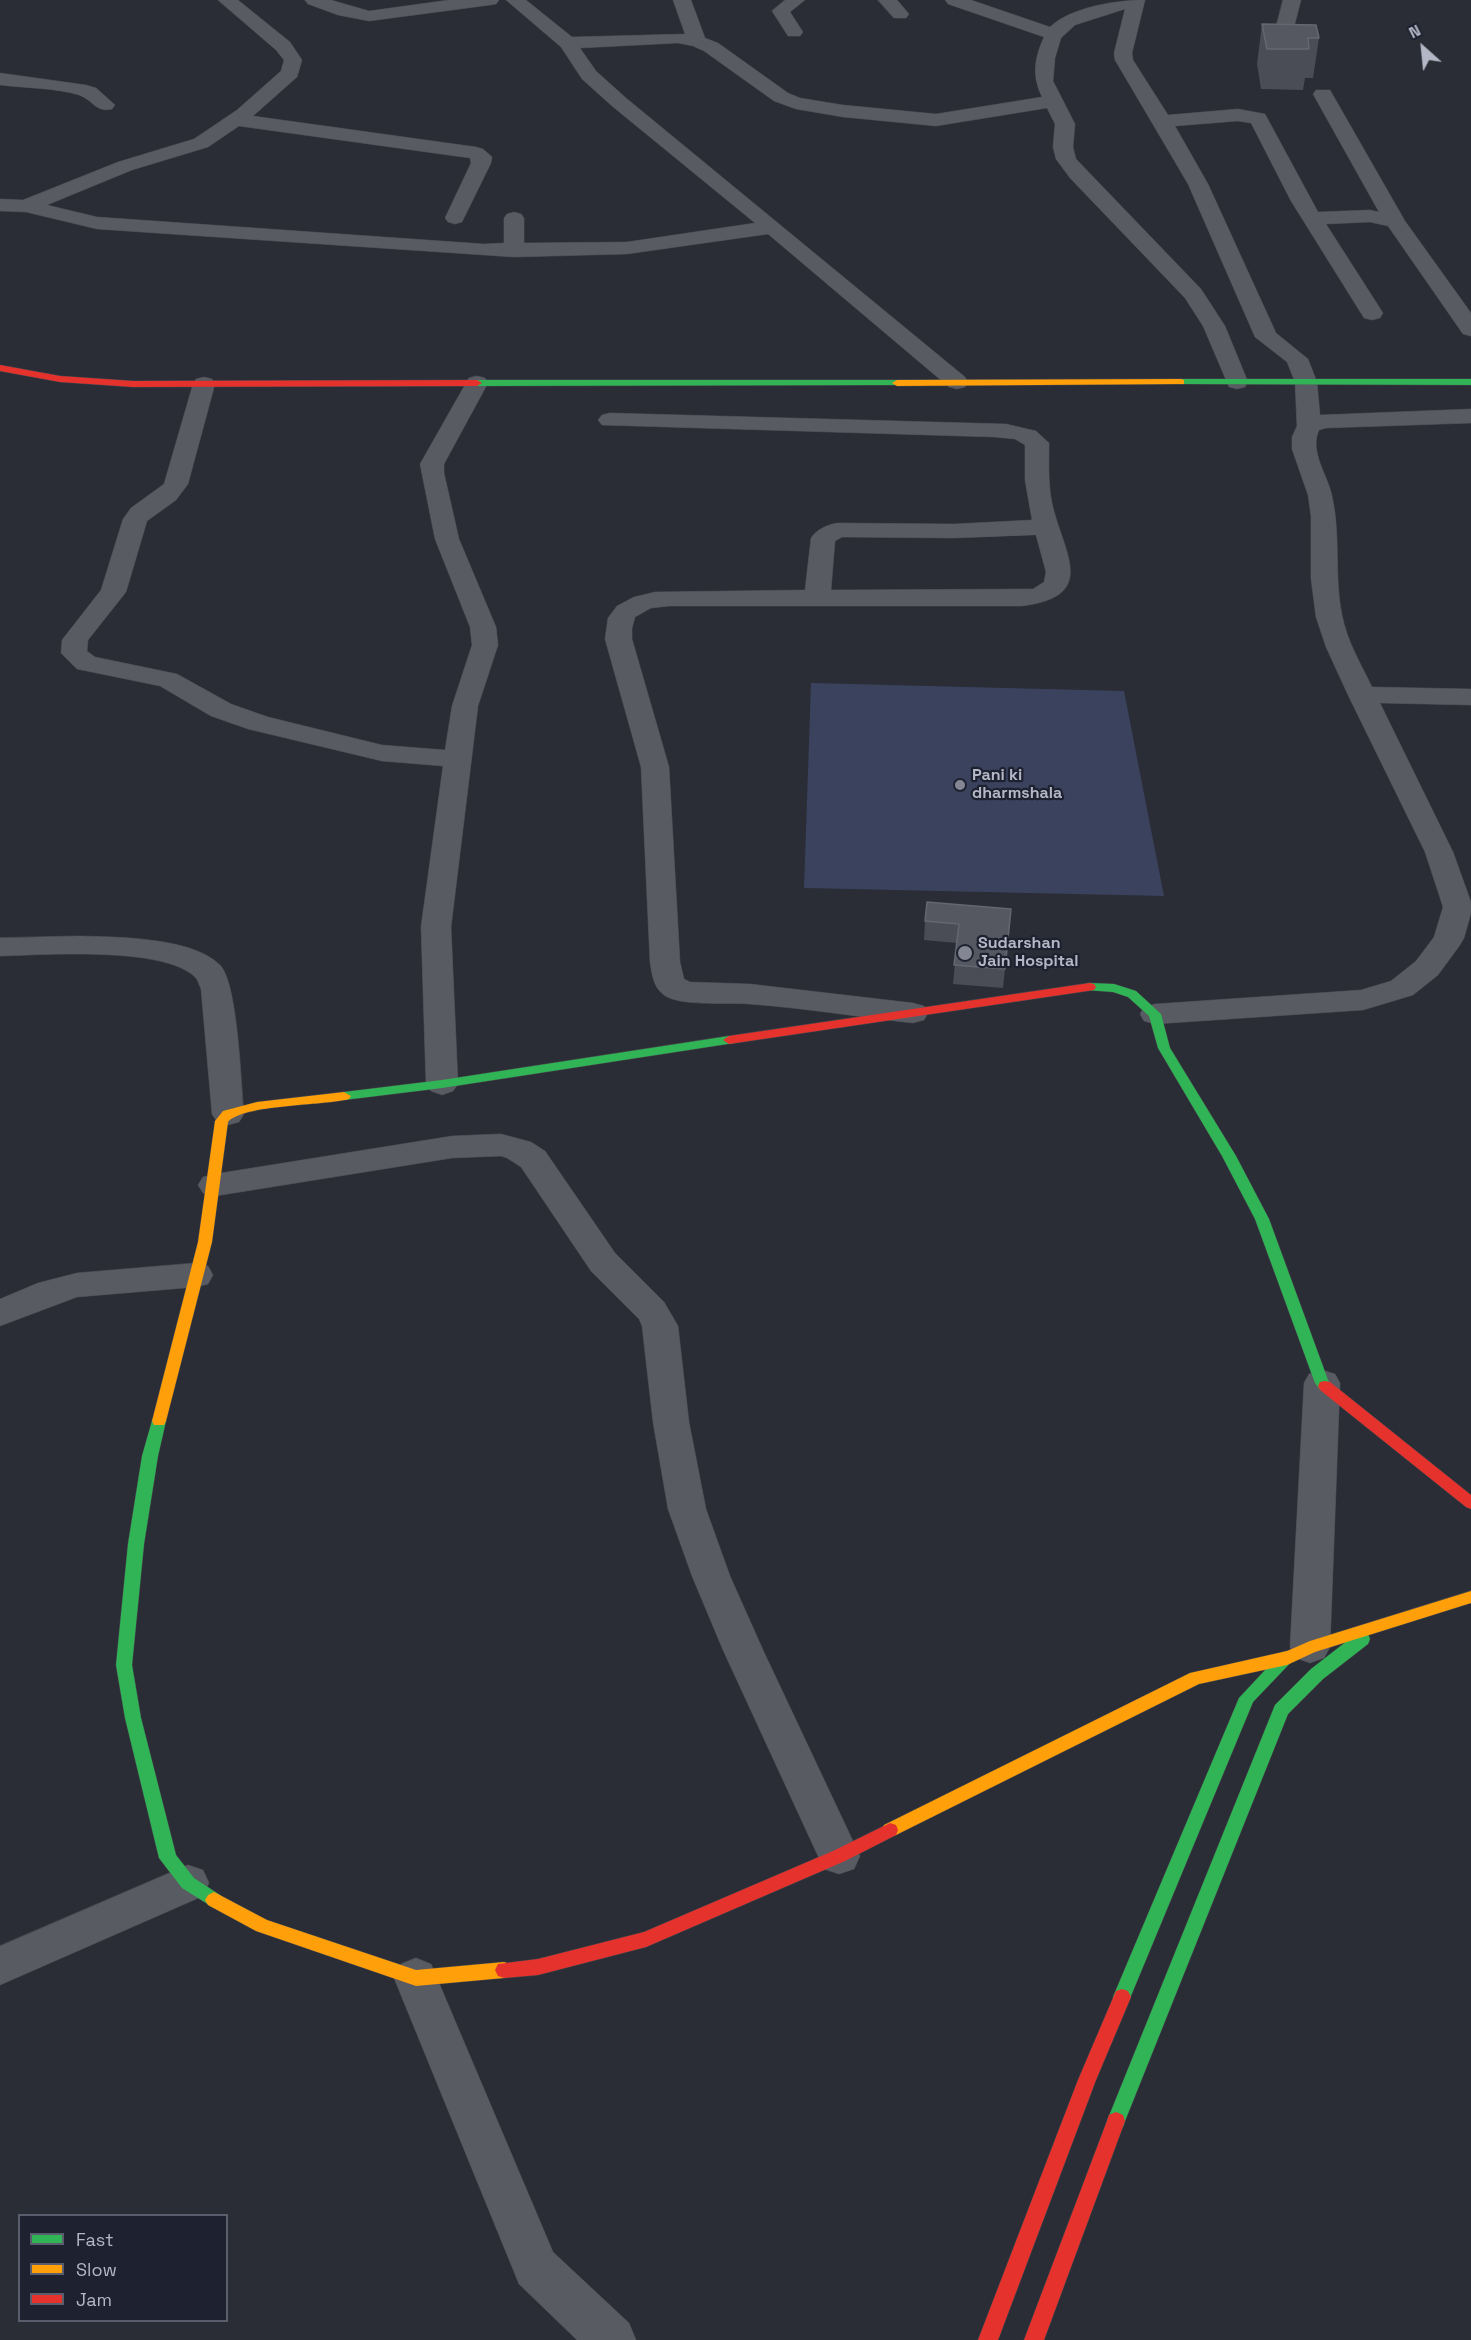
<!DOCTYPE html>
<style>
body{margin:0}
#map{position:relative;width:1471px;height:2340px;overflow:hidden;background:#2a2d35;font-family:"Space Grotesk",sans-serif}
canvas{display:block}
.legend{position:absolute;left:18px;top:2214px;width:210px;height:108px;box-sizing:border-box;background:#1e212f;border:2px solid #5a5d6b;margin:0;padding:8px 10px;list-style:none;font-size:18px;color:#b4b7c6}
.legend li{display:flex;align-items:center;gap:12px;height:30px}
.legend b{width:30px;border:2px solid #5a5d6b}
.north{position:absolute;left:1393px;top:18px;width:60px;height:60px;-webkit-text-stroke:4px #1e212f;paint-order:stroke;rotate:333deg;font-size:16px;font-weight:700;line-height:24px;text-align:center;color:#b4b7c6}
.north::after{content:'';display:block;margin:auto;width:21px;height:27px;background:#b4b7c6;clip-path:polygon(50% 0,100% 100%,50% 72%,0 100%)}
</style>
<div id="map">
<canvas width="1471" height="2340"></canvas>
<ul class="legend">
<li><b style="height:8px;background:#30b455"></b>Fast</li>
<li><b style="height:8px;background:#ff9f0a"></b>Slow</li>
<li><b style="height:8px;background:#e5322d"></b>Jam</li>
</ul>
<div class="north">N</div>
</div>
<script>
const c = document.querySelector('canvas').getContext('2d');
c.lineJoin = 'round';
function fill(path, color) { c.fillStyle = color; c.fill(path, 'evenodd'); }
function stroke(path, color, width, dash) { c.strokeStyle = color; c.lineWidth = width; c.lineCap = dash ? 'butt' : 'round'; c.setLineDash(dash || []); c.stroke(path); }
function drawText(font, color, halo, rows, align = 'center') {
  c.font = font + ' "Space Grotesk",sans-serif'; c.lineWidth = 4.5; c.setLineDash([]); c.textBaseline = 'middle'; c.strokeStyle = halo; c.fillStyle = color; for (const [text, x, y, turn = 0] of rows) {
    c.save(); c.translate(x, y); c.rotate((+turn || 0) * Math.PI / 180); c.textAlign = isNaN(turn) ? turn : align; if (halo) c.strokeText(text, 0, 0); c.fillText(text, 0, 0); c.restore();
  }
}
fill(new Path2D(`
 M811,683l313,8 40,205 -360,-8z`), '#3a425e');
const street = new Path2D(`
 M218,0h20l52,42 12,18 -5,17 -44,39 223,31 7,2 9,8 -1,6 -29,59 -7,2 -7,-2 -3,-4 26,-55 -1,-5 -231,-32 -31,21 -76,23 -85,35 50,12 387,27 20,-1v-25l3,-4 7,-2 7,2 3,4v25l103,-1 128,-19 -143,-117 -30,-27 -21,-32 -55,-47h20l46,37 113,-3 -12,-34h18l14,38 13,5 70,50 12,5 43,7 93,9 106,-17c-10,-21 -8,-38 2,-60l-96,-33 -3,-4h26l79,27c21,-20 67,-27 95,-27l-13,53 1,7 35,55 70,-6 27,5 53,98 52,-2 9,2 -66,-118 3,-4h14l75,131 66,92v23l-8,-2 -75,-108 -18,-4 -44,2 57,89 -3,5 -8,2 -8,-2 -73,-117 -40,-78 -13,-2 -63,5 33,58 68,149 32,26 9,23 3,33 151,-6v14l-145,5 -7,2c-10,22 9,45 13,66 9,39 2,80 10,119 5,26 19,49 30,72l99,2v16l-91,-2 73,149 18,50v11l-7,25 -4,7 -22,30 -25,20 -50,15 -208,14 -11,-3 -4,-7 4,-7 11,-3 206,-14 30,-9 25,-20 18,-24 9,-30 -18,-55 -77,-157 -22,-48 -10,-30 -5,-38v-63l-3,-21 -16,-46v-12l5,-11 -2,-44 -8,-20 -32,-25 -67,-153 -73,-124 -1,-7 11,-44 -50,16 -14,13 -6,20 -2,23 22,43 -2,23 3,12 125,130 24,37 23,56 -3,5 -8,2 -8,-2 -26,-61 -18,-28 -115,-120 -14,-19 -3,-12 2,-23 -8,-16 -111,18 -93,-9 -47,-8 -22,-8 -70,-50 -11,-5 -15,-3 -98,5 16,23 30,27 339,279 3,5 -3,5 -8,2 -8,-2 -181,-153 -141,20 -113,3 -417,-28 -71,-17 -26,-1v-12l23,1 95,-38 76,-23 43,-29 44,-39 3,-11 -8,-10z
 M305,0h26l38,11 80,-11h50l-3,4 -6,1 -121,16 -31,-6 -30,-11z
 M785,0h20l-15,12 13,20 -3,4h-12l-16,-25z
 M878,0h19l12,14 -3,4h-12z
 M1283,0h18l-8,31 -3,4h-12l-3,-4z
 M0,73l86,12 10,3 19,17 -3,4c-16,4 -19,-9 -33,-14 -22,-7 -55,-7 -79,-10z
 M477,376l8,2 3,5 -44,81v9l15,66 37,88 2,18 -20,61 -27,221 7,157 -5,7 -11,4 -11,-4 -5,-7 -5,-157 22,-161 -61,-5 -134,-32 -37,-13 -51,-30 -83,-17 -16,-16 1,-13 39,-50 22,-71 8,-11 33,-24 29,-100 3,-5 8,-2 8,2 3,5 -27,100 -12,16 -29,21 -21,71 -38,48 -1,11 8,6 82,17 54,30 37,13 114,28 63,5 7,-44 20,-61 -2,-18 -35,-88 -15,-75 46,-81 3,-5z
 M610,413l396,11 30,7 13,12c0,20 -1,40 3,60 11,50 48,93 -30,103h-353l-18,2 -16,9 -3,11v11l37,128 11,195 4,17 6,3 60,2 163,19 11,3 4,7 -4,7 -11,3c-54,-6 -109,-15 -164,-19 -21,-2 -68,3 -85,-9 -11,-8 -12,-21 -14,-33l-9,-195 -36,-128 3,-21 9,-12 17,-9 21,-5 150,-2 6,-52c6,-9 16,-13 26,-15l117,1 78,-4 -7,-40v-35l-10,-6 -21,-2 -392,-12 -4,-5 4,-5zM1036,535l10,37 -2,10 -11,7 -202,1 4,-49 7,-4 112,1z
 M78,936c38,1 114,1 142,29 18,18 21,120 24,149l-5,8 -11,3 -11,-3 -5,-8 -11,-125c-2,-4 -3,-9 -6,-12 -32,-31 -151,-22 -195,-21v-18z
 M501,1134l30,8 14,9 70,102 49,49 14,24 11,96 17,87 24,67 33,74 97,206 -6,13 -15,5 -15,-5 -101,-219 -31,-74 -24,-67 -15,-87 -11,-96 -3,-7 -48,-48 -70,-104 -14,-9 -6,-2 -49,2 -237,38 -12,-3 -5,-8 5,-8 12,-3 237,-38z
 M196,1263l12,3 5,9 -5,9 -12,3 -119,10 -77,29v-27l38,-16 39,-10z
 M1322,1370l13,4 5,9 -10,264 -6,11 -14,5 -14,-5 -6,-11 14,-264 5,-9z
 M188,1865l15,5 6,13 -6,13 -203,89v-39z
 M416,1958l15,6 122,288 76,71 7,17h-59l-58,-56 -125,-306 7,-14z`);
const fast = new Path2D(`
 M1181,379h290v6l-293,-1v-4z
 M897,380l5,3 -2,2 -423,1 -5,-3 5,-3z
 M1090,983l24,1 22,7 25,23 9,34 66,108 33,63 59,161 4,6 -2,4h-10l-5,-7 -60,-164 -33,-63 -64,-108 -9,-32 -21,-19 -15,-5 -27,-2 -2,-3 2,-3z
 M729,1036l6,4 -1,3 -292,45 -98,12 -7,-4 7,-4 98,-12z
 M159,1415l5,2 2,4 -8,35 -14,88 -12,121 9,53 35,137 18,23 26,17 3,5 -3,5 -6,3 -32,-20 -23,-30 -34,-140 -9,-53 12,-121 14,-88 10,-35 2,-4z
 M1362,1633l6,1 2,5 -2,5 -45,35 -35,35 -163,407 -2,6 -7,3 -7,-3 -2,-6 168,-416 36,-36 45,-35z
 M1287,1651l6,2 2,5 -42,44 -125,301 -6,2 -6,-2 -3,-6 126,-299 42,-45z`);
const slow = new Path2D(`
 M1181,379l3,1v4l-287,2 -5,-3 5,-3z
 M344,1092l7,4 -2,3c-27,7 -105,5 -121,23l-16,120 -46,179 -2,4h-10l-2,-4 46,-179 17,-121 8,-10 34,-9z
 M1471,1591v12l-156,49 -28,13 -88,19 -303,151 -6,2 -6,-2 -2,-5 2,-5 306,-152 97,-22 23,-10z
 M214,1892l53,28 149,50 88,-8 6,2 3,6 -3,6 -6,2 -88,8 -160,-55 -48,-26 -3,-5 3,-5z`);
const jam = new Path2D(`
 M0,365l60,11 73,5 344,-1 5,3 -5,3 -344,1 -73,-5 -60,-11z
 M1090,983l4,1 2,3 -2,3 -365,54 -6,-4 6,-4z
 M1325,1381l5,1 141,113v14l-5,-2 -146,-117 -2,-4 2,-4z
 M890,1823l6,2 2,5 -2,5 -51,26 -199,86 -108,28 -34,3 -6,-2 -3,-6 3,-6 40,-5 106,-27 189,-81z
 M1122,1989l6,2 3,6 -35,83 -98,260h-20l100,-260 38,-89z
 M1116,2112l7,3 2,6 -81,219h-20l83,-219 2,-6z`);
stroke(street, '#46484e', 1);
stroke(fast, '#46484e', 1);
stroke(slow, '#46484e', 1);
stroke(jam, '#46484e', 1);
fill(street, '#595b63');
fill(fast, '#30b455');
fill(slow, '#ff9f0a');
fill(jam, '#e5322d');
fill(new Path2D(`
 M1262,24l57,14 -6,40h-8l-2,12 -42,-1 -4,-25z
 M1011,909l-8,79 -50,-4 4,-41 -33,-3 1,-19z`), '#4a4d55');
const building = new Path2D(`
 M1262,24l54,1 3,13h-11l1,11h-42z
 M927,902l84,7 -6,60 -51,-4 5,-41 -34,-3z`);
fill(building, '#555861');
stroke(building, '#646771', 1.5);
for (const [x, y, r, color] of [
 [960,785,6,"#848793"],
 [965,953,8,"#848793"]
]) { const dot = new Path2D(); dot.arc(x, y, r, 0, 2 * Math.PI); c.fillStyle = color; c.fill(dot); stroke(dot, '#1e212f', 2); }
drawText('bold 16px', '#b4b7c6', '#1e212f', [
 ["Pani ki",972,776],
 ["dharmshala",972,794],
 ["Sudarshan",978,944],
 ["Jain Hospital",978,962]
], 'left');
</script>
